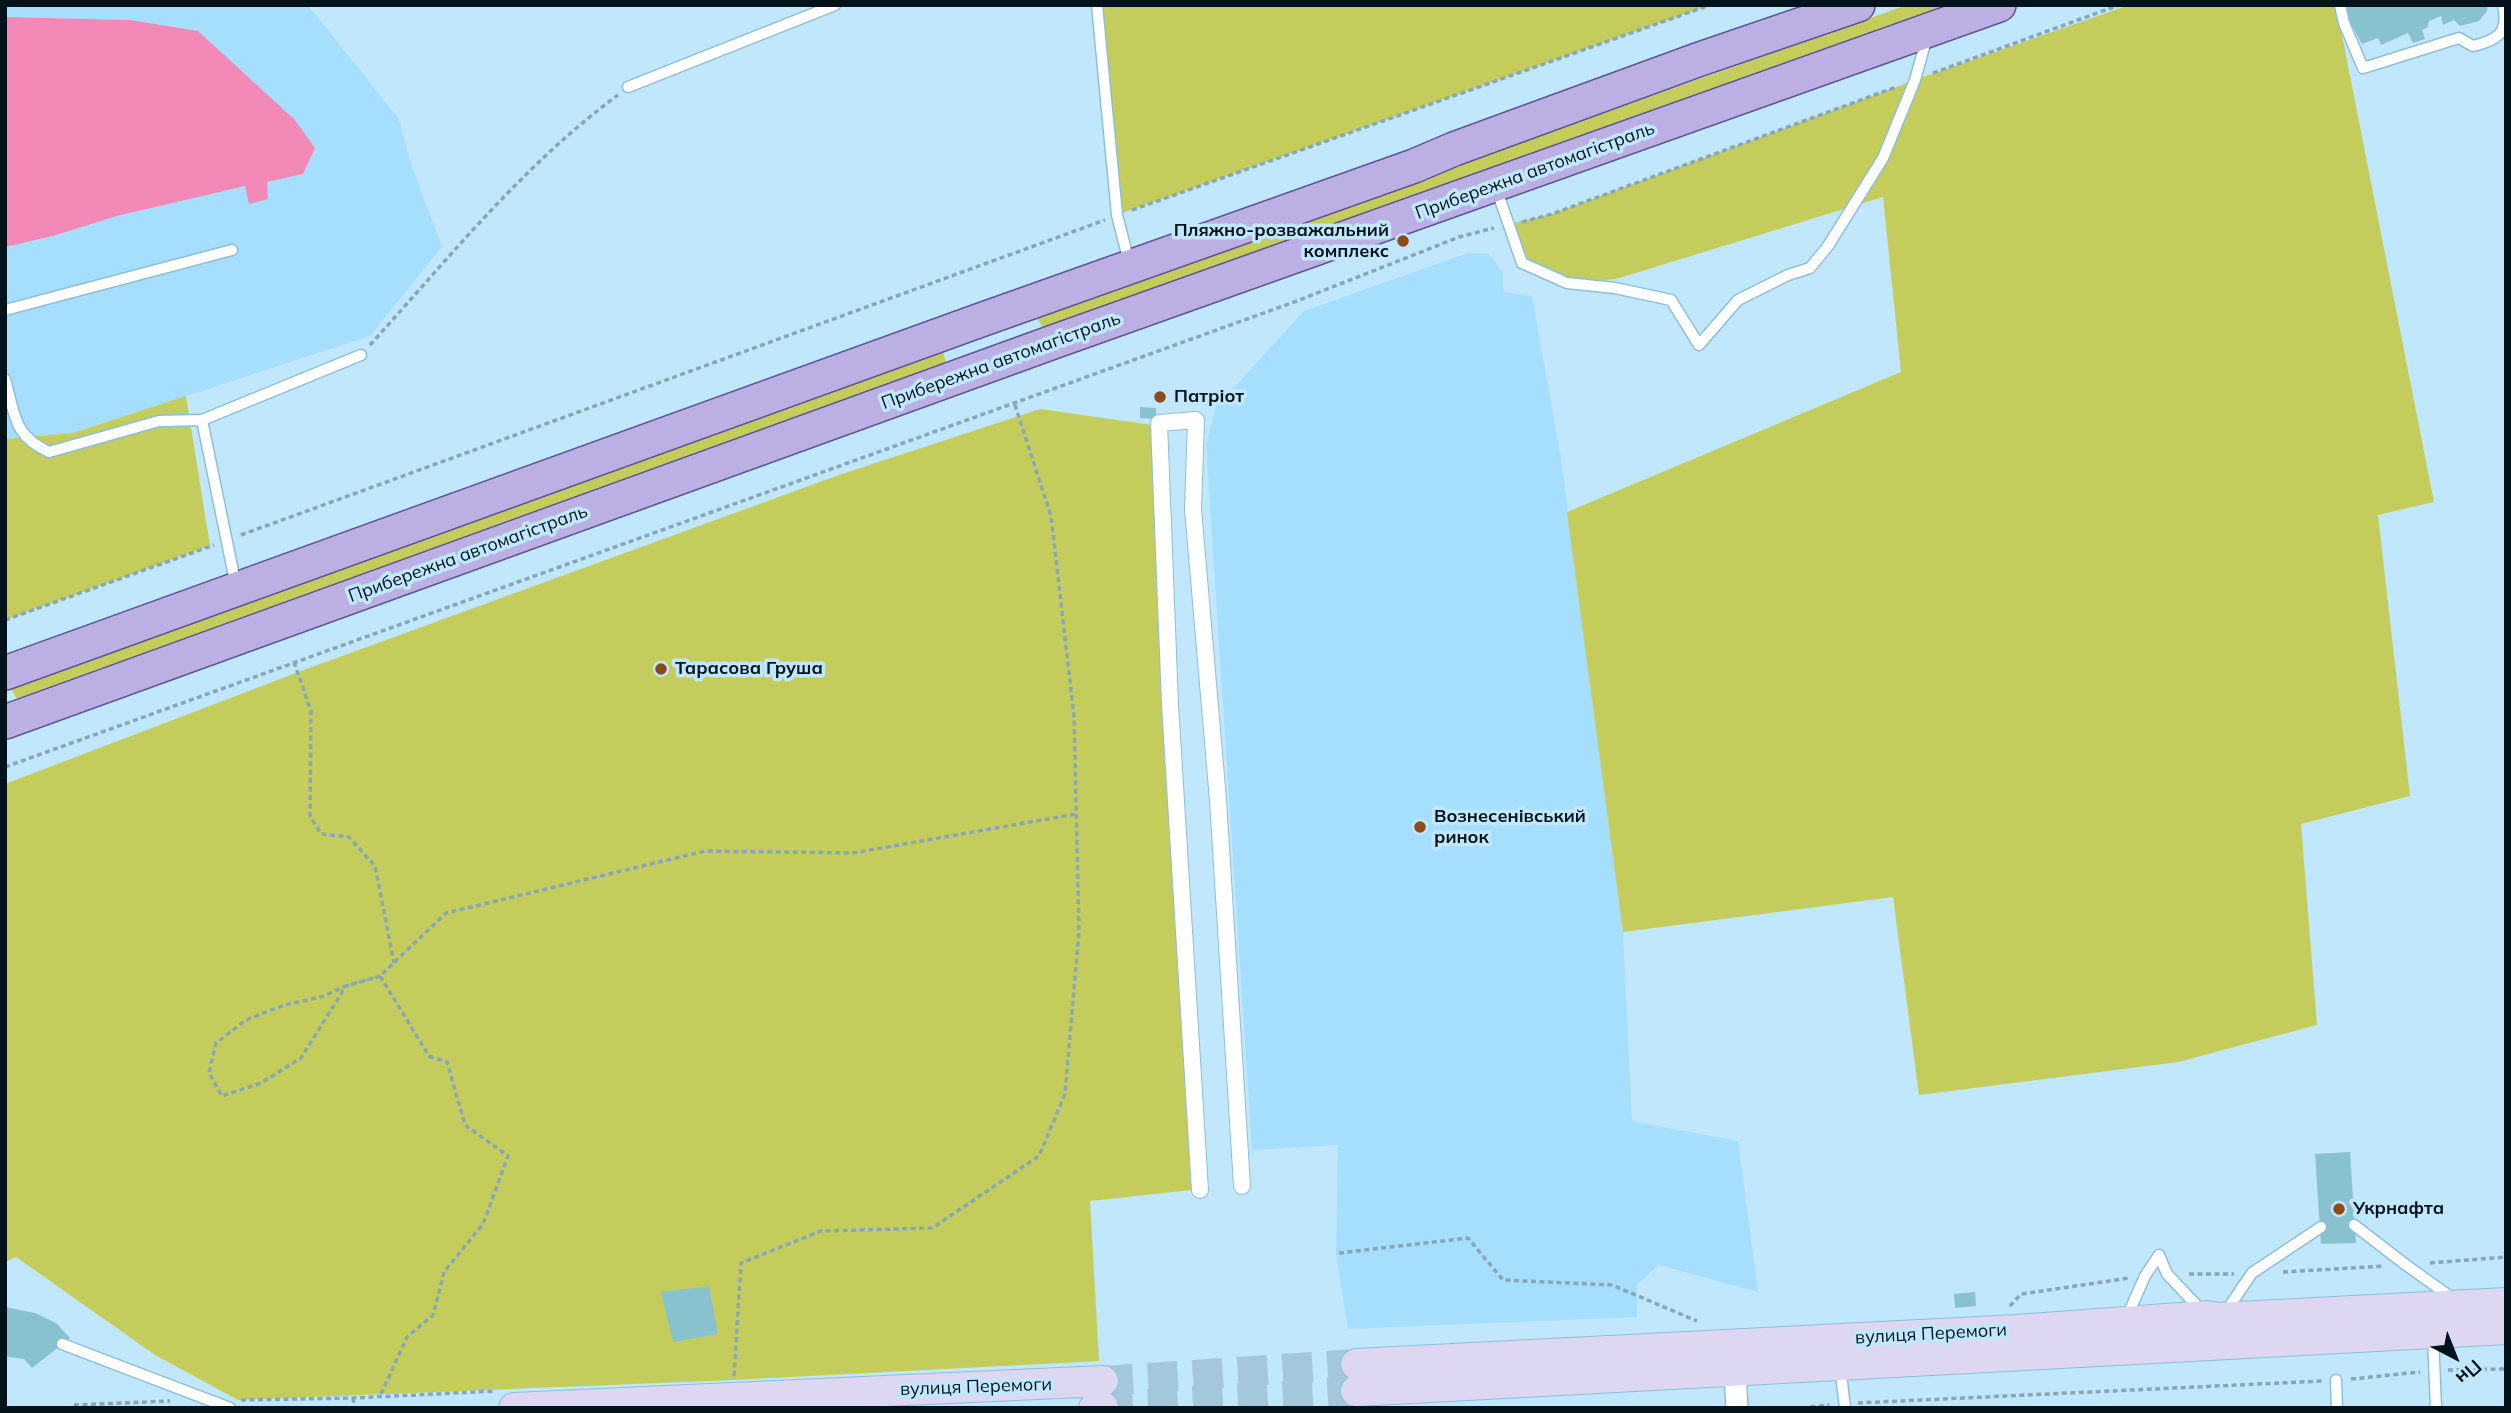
<!DOCTYPE html>
<meta charset="utf-8">
<style>
body{margin:0}
#map{position:relative;width:2511px;height:1413px;overflow:hidden;background:#c1e7fd;font-family:Mulish,sans-serif}
canvas{display:block}
.frame{position:absolute;inset:0;border:7px solid #02121b;pointer-events:none}
.north{position:absolute;left:2420px;top:1322px;width:70px;height:70px;-webkit-text-stroke:5px #c1e7fd;paint-order:stroke;rotate:138deg;font-size:19px;font-weight:700;line-height:28px;text-align:center;color:#02121b}
.north::after{content:'';display:block;margin:auto;width:24px;height:32px;background:#02121b;clip-path:polygon(50% 0,100% 100%,50% 72%,0 100%)}
</style>
<div id="map">
<canvas width="2511" height="1413"></canvas>
<div class="frame"></div>
<div class="north">Пн</div>
</div>
<script>
const c = document.querySelector('canvas').getContext('2d');
c.lineJoin = 'round';
function fill(path, color) { c.fillStyle = color; c.fill(path, 'evenodd'); }
function stroke(path, color, width, dash) { c.strokeStyle = color; c.lineWidth = width; c.lineCap = dash ? 'butt' : 'round'; c.setLineDash(dash || []); c.stroke(path); }
function drawText(font, color, halo, rows, align = 'center') {
  c.font = font + ' Mulish,sans-serif'; c.lineWidth = 7; c.setLineDash([]); c.textBaseline = 'middle'; c.strokeStyle = halo; c.fillStyle = color; for (const [text, x, y, turn = 0] of rows) {
    c.save(); c.translate(x, y); c.rotate((+turn || 0) * Math.PI / 180); c.textAlign = isNaN(turn) ? turn : align; if (halo) c.strokeText(text, 0, 0); c.fillText(text, 0, 0); c.restore();
  }
}
fill(new Path2D(`
 M5,5h303l91,114 11,42 32,86 -72,89 -297,97 -68,6v-192l48,-11 64,-20 128,-30 23,12 -1,-16 36,-8 -63,-103 -42,-40 -68,-11 -125,-3z
 M1468,253l21,1 14,19v19l29,4 29,162 62,474 9,189 106,20 20,151 -99,-27 -22,19v33l-289,12 -12,-76 2,-108 -86,5 -46,-706 10,-37 88,-96z`), '#a6defe');
fill(new Path2D(`
 M1097,5h613l-593,210z
 M1907,5h40l-904,322 -8,-11z
 M2129,5h207l98,497 -56,13 32,281 -109,28 16,201 -139,37 -259,33 -26,-198 -270,35 -56,-420 334,-140 -18,-175 -267,82 -49,4 -45,-20 -12,-39 42,-10 363,-134z
 M941,345l5,17 -929,337 -7,-12z
 M186,396l24,150 -205,74v-181l68,-6z
 M1040,409l112,16 39,765 -101,11 9,160 -366,19 -495,20 -83,-45 -139,-98 -11,5v-478l304,-116 530,-193z`), '#c4cd5c');
fill(new Path2D(`
 M5,17l125,3 68,11 97,89 20,28 -12,26 -36,8 1,17 -19,5 -4,-18 -128,30 -64,20 -48,11z`), '#f389b7');
fill(new Path2D(`
 M2345,5h143l-1,6 -8,10 -19,5 -6,-6 -11,5 -2,-9 -12,5 -1,6 -6,3 3,9 -12,4 -5,-10 -27,12 -3,-7 -16,6 -14,-25z
 M1140,407l16,1v11l-16,-1z
 M2350,1152l6,91 -35,1 -6,-90z
 M709,1286l9,48 -45,8 -12,-50z
 M1975,1292l1,14 -21,2 -1,-14z
 M5,1307l30,6 21,10 14,15 -38,30 -8,-9 -19,-3z`), '#88c2cf');
stroke(new Path2D(`
 M1103,1381l253,-17
 M1103,1407l253,-16`), '#a4c7db', 30, [30, 15]);
const service = new Path2D(`
 M1097,5l20,210 12,47
 M2340,5l4,18 19,45 96,-30 14,8c25,-6 36,-13 30,-41
 M628,87l207,-82
 M1496,188l26,75 45,20 48,5 56,12 28,45 39,-45 50,-25 22,-7 18,-22 55,-88 32,-78 12,-43
 M5,310l227,-60
 M5,379c10,35 8,57 44,73l110,-31 43,-1 159,-65
 M202,420l34,166
 M2354,1225l52,40 49,35
 M2225,1313l27,-40 69,-46
 M2122,1316l8,-6 15,-34 14,-21 8,19 35,37
 M2433,1336l3,72
 M62,1344l168,64
 M1840,1365l5,43
 M2336,1380l1,28`);
const pedestrian = new Path2D(`
 M1200,1190l-30,-486 -11,-281 37,-3 -3,89 25,291 24,386`);
const minor = new Path2D(`
 M1735,1371l2,37`);
const secondary = new Path2D(`
 M1356,1364l661,-34 190,-14 13,2 286,-15
 M1356,1391l1150,-62
 M514,1408l589,-27
 M1094,1408l9,-1`);
const primary = new Path2D(`
 M5,673l973,-352 436,-155 40,-17 246,-90 158,-54
 M5,722l1051,-381 943,-336`);
stroke(service, '#8fbed9', 13);
stroke(pedestrian, '#8fbed9', 18);
stroke(minor, '#8fbed9', 24);
stroke(secondary, '#8fbed9', 32);
stroke(primary, '#5e5692', 36);
stroke(new Path2D(`
 M1933,73l186,-68
 M1132,210l578,-205
 M1522,222l30,-8 344,-127
 M370,345c79,-87 153,-180 248,-250
 M241,535l864,-315
 M5,620l209,-75
 M294,662l17,49 -1,105 11,18 28,3 26,29 19,97
 M5,767l1292,-466 162,-64 35,-9
 M380,976l-34,10 -25,11 -37,8 -38,15 -30,23 -7,30 13,23 39,-13 40,-25 45,-72 34,-10
 M1339,1253l129,-15 35,42 109,5 85,36
 M2430,1263l76,-6
 M2283,1272l101,-6
 M2189,1274h45
 M2010,1306l11,-12 108,-16
 M2448,1370l58,-1
 M734,1376l7,-113 80,-32 111,-3 107,-72 26,-62 14,-163 -5,-215 -23,-200 -37,-114
 M2351,1379l69,-7
 M381,1394l26,-57 26,-22 11,-43 39,-48 25,-68 -43,-31 -18,-63 -18,-6 -49,-80 66,-63 259,-62 148,2 223,-39
 M353,1398l2,10
 M241,1400l112,-2 142,-7
 M1858,1403l464,-22
 M74,1405l96,-4
 M1802,1408l27,-3`), '#87a7b9', 3.5, [5, 3.5]);
stroke(service, '#fff', 10);
stroke(pedestrian, '#fff', 16);
stroke(minor, '#fff', 21);
stroke(secondary, '#ddd7f2', 30);
stroke(primary, '#bcafe4', 33);
for (const [x, y, r, color] of [
 [1403,241,7,"#8d4b19"],
 [1160,397,7,"#8d4b19"],
 [661,669,7,"#8d4b19"],
 [1420,827,7,"#8d4b19"],
 [2339,1209,7,"#8d4b19"]
]) { const dot = new Path2D(); dot.arc(x, y, r, 0, 2 * Math.PI); c.fillStyle = color; c.fill(dot); stroke(dot, '#c1e7fd', 2.5); }
drawText('18px', '#02121b', '#c1e7fd', [
 ["Прибережна автомагістраль",1535,171,-20],
 ["Прибережна автомагістраль",1001,361,-20],
 ["Прибережна автомагістраль",468,554,-20],
 ["вулиця Перемоги",1931,1334,-3],
 ["вулиця Перемоги",976,1387,-2]
]);
drawText('bold 18px', '#02121b', '#c1e7fd', [
 ["Пляжно-розважальний",1389,231,"right"],
 ["комплекс",1389,252,"right"],
 ["Патріот",1174,397],
 ["Тарасова Груша",675,669],
 ["Вознесенівський",1434,817],
 ["ринок",1434,838],
 ["Укрнафта",2353,1209]
], 'left');
</script>
